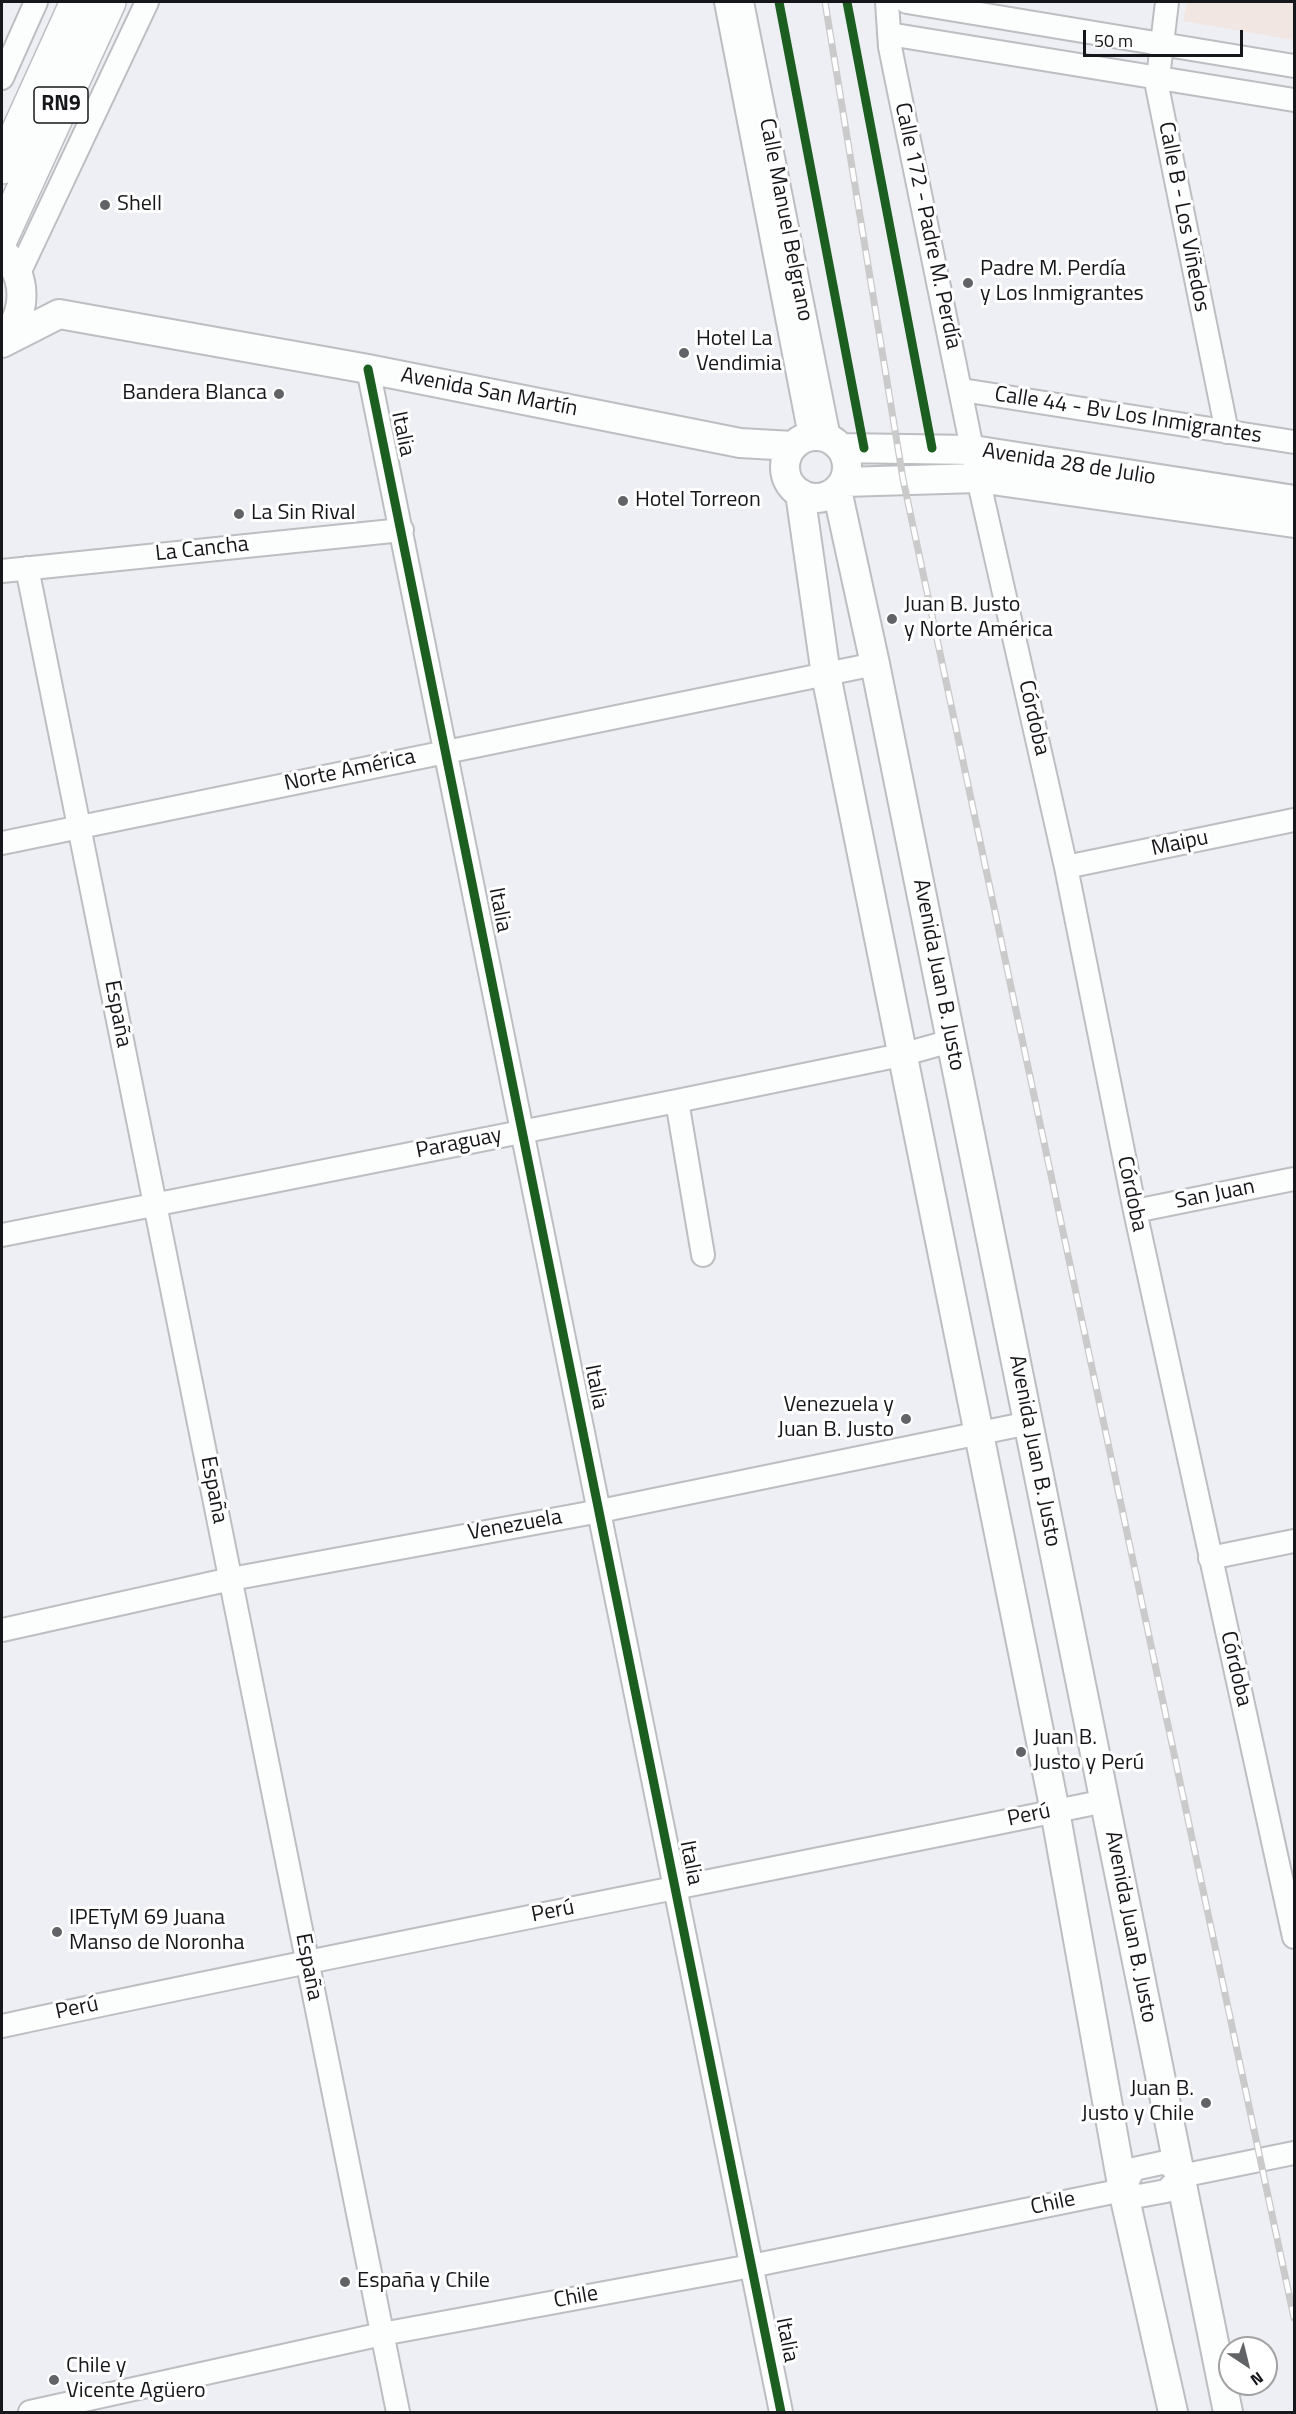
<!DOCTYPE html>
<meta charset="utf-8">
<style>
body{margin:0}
#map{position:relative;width:1296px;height:2414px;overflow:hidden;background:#eeeff4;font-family:"Titillium Web",sans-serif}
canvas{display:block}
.frame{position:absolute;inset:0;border:3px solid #16171a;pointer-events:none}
.north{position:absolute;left:1218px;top:2336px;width:60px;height:60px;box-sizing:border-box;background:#fff;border:2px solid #a2a2a3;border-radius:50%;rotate:145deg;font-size:16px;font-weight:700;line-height:24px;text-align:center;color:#16171a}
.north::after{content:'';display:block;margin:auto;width:21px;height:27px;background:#626366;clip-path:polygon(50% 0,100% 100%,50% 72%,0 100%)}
.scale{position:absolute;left:1083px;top:30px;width:160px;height:27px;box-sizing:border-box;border:3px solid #16171a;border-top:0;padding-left:8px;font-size:18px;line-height:21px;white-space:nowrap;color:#16171a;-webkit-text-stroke:4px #fff;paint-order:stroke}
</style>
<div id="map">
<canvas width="1296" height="2414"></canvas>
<div class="frame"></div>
<div class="north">N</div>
<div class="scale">50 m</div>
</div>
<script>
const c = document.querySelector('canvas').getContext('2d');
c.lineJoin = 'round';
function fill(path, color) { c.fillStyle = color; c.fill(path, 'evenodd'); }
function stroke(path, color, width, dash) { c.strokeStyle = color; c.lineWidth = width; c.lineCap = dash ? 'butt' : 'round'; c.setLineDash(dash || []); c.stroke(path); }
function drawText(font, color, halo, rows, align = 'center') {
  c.font = font + ' "Titillium Web",sans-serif'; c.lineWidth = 6; c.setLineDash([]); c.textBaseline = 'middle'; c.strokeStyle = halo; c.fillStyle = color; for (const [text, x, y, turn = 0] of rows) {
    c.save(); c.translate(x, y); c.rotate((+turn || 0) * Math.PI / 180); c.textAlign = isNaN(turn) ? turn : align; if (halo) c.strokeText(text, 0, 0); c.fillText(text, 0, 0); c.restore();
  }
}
fill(new Path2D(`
 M1187,2h107v38l-111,-19z`), '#f2e6e2');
const minor = new Path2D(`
 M726,2l84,434
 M742,2l87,436
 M887,2l3,45 88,431 88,389 69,344 159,726
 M907,2l387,64
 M1167,2l-10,84 70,346
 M889,34l405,66
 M2,78l34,-76
 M18,275l129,-273
 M368,369l413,2043
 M962,390l332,52
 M27,568l371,1844
 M2,571l400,-41
 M2,843l873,-179
 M1066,867l228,-47
 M677,1101l26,154
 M1135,1211l159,-32
 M2,1235l675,-134 224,-46 50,-14
 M1210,1558l84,-17
 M2,1630l229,-51 369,-68 429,-88
 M2,2026c366,-79 735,-149 1103,-225
 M1123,2190l11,-21 32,-7 15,14
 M30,2412l352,-78 369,-68 372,-76 16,6 27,-5 15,-15 113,-23`);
const major = new Path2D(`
 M2,251c27,27 25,63 0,90
 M2,343l57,-29 309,55 372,74 53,3
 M785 467a31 31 0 1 1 62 0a31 31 0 1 1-62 0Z
 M841,448l132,2 321,50
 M844,482l134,-4 316,45
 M837,490l38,174 353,1748
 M800,493l26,182 229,1136 68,379 50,222`);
const highway = new Path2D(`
 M2,167l75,-165
 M2,236l107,-234`);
stroke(minor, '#bdbec1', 26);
stroke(major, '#bdbec1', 32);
stroke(highway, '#bdbec1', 36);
stroke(minor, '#fcfdfd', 22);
stroke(major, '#fcfdfd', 28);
stroke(highway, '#fcfdfd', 33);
const rail = new Path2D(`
 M825,2l78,477 391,1839`);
stroke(rail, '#cacacb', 7);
stroke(rail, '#fff', 4.5, [14]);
stroke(new Path2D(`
 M779,2l85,446
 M847,2l85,446
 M368,369l413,2043`), '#1b5e20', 9);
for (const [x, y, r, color] of [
 [105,205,6,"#626366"],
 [968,283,6,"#626366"],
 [684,353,6,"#626366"],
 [279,394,6,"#626366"],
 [623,501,6,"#626366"],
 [239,514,6,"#626366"],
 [892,619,6,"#626366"],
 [906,1419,6,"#626366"],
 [1021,1752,6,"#626366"],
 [57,1932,6,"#626366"],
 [1206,2103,6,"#626366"],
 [345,2282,6,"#626366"],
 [54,2380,6,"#626366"]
]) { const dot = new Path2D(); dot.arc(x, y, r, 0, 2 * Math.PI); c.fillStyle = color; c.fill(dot); stroke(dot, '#fff', 2); }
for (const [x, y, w] of [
 [61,105,54]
]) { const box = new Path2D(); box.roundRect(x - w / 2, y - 18, w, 36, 4.5); c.fillStyle = '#fff'; c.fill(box); stroke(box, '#16171a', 1.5); }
drawText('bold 21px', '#16171a', null, [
 ["RN9",61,105]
]);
drawText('22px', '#16171a', '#fff', [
 ["Shell",117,205],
 ["Padre M. Perdía",980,270],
 ["y Los Inmigrantes",980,295],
 ["Hotel La",696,340],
 ["Vendimia",696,365],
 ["Bandera Blanca",267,394,"right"],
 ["Hotel Torreon",635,501],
 ["La Sin Rival",251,514],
 ["Juan B. Justo",904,606],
 ["y Norte América",904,631],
 ["Venezuela y",894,1406,"right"],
 ["Juan B. Justo",894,1431,"right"],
 ["Juan B.",1033,1739],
 ["Justo y Perú",1033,1764],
 ["IPETyM 69 Juana",69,1919],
 ["Manso de Noronha",69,1944],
 ["Juan B.",1194,2090,"right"],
 ["Justo y Chile",1194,2115,"right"],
 ["España y Chile",357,2282],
 ["Chile y",66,2367],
 ["Vicente Agüero",66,2392]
], 'left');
drawText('22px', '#16171a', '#fff', [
 ["Calle B - Los Viñedos",1183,217,79],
 ["Calle Manuel Belgrano",785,220,79],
 ["Calle 172 - Padre M. Perdía",927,226,78],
 ["Avenida San Martín",489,393,11],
 ["Calle 44 - Bv Los Inmigrantes",1128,416,9],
 ["Italia",402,434,78],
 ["Avenida 28 de Julio",1069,465,9],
 ["La Cancha",202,550,-6],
 ["Córdoba",1033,718,77],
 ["Norte América",350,771,-12],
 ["Maipu",1180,844,-12],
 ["Italia",499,910,79],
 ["Avenida Juan B. Justo",938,975,79],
 ["España",117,1014,79],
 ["Paraguay",459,1144,-11],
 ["Córdoba",1131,1194,78],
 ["San Juan",1215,1195,-11],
 ["Italia",595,1387,79],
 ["Avenida Juan B. Justo",1034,1451,79],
 ["España",213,1490,79],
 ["Venezuela",515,1526,-10],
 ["Córdoba",1235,1669,77],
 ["Perú",1029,1816,-12],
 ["Italia",690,1863,79],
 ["Perú",553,1912,-11],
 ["Avenida Juan B. Justo",1130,1927,79],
 ["España",308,1967,79],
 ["Perú",77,2009,-12],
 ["Chile",1053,2204,-12],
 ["Chile",576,2298,-10],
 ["Italia",786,2340,79]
]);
</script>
